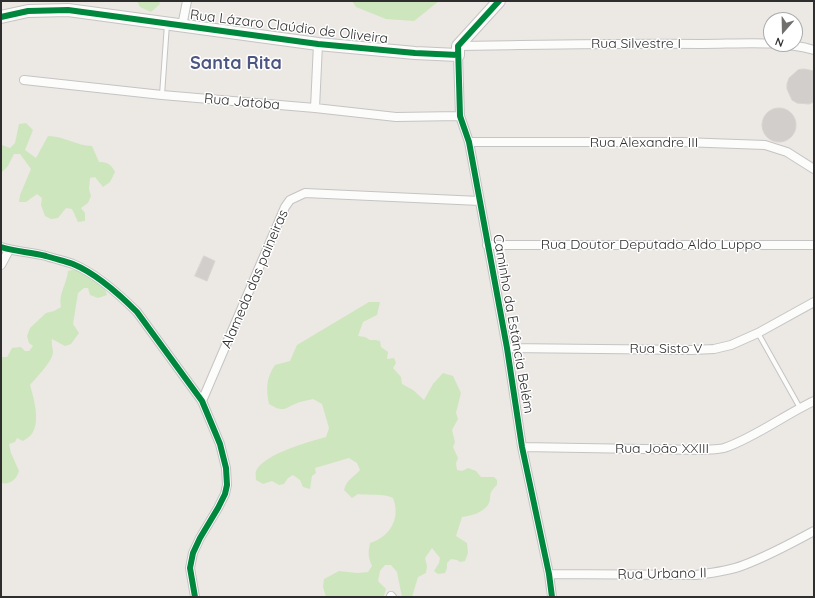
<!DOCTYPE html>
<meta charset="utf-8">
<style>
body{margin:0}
#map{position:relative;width:815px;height:598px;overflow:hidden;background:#ece8e4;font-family:Quicksand,sans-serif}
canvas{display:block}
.frame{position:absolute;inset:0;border:2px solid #2e2e2e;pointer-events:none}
.north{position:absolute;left:763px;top:12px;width:40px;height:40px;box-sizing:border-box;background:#fff;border:1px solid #ababab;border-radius:50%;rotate:200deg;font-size:11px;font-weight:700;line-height:16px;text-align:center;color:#2e2e2e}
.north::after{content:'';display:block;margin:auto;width:14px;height:18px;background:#706f6e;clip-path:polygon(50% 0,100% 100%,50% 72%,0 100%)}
</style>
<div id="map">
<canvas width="815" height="598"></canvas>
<div class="frame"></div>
<div class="north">N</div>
</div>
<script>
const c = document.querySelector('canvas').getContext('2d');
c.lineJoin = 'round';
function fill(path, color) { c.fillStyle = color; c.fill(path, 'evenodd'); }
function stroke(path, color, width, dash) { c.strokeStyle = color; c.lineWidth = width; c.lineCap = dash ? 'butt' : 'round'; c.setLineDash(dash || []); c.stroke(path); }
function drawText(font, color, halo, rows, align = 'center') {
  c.font = font + ' Quicksand,sans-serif'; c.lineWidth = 3; c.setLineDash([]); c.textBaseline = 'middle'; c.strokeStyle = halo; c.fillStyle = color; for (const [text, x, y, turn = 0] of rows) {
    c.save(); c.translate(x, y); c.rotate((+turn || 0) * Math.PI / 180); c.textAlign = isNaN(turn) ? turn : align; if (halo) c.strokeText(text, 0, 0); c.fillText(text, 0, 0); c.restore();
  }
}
fill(new Path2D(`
 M137,1h22l1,3 -9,8 -11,-5z
 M352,1h87l-25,20 -28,-2 -30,-12z
 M26,123l7,7 -8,20 11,8 12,-22c16,0 29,10 44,10l7,16c8,0 12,2 16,10l-5,10 -7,5 -8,-10 -5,1 -1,11 2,7 -3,7 -7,5 4,5v8l-7,1 -6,-13 -6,-1 -8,10 -7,1 -6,-3 -4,-11 1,-7 -5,-4 -11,8h-7l1,-7 11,-26 -11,-15h-6l-6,12 -7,7v-30l1,2 8,3 5,-5 4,-19z
 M76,269l29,20 2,6 -9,3 -8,-3 -2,-7h-4l-6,5 -5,31 6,9 -8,11 -6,2 -13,-7c-1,6 1,8 1,13 0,9 -17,26 -23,33 4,14 11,38 1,50 -2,2 -5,4 -8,6l-6,-3 -2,4 -6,2 2,9 8,18c-3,9 -9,14 -18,12v-126h6l5,-9 9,-1 4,4h4l4,-5 -4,-3 -2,-7 3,-8 16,-15 8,-2 7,-4c-3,-14 6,-23 7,-36z
 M369,302h11l-3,13 -14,7 -5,14 7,1 5,3h5l5,1 1,6 7,5 -1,7 7,-1 2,5 -3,5 8,9 1,7 11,6 11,10 9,-16 10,-11 10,3 8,17 -5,20 2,6 -6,11 3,12 -2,5 5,11 -2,5 1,7 5,1 6,-3 8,3 5,6h13l3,3v5c-11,10 -4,12 -9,20 -6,8 -17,11 -26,12l-6,19 11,7 1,10 -3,8 -5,1 -3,-2 -6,-1 -4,4v5l-2,5 -7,1 -4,-3 5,-8 1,-5 -8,-10 -7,10 2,8 -1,7 -8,4 -6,20h-10l-5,-25 -6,-7h-6l-5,6 -2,10 8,8 -2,7 -58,1 -3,-10 1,-8 15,-8 18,2 11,-1 4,-6c-4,-9 -4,-14 -2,-23 20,-6 31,-25 23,-45 -10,-5 -23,-2 -35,-4l-6,4 -8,-8c3,-11 9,-12 16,-20l-3,-7 -8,-5 -34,10 1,5 -4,3 -2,13 -7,-2 -3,-7 -7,-5 -5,3 -4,6 -5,1 -7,-4 -9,3 -7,-4c0,-4 -1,-6 0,-9 8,-17 52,-29 70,-34l3,-9 -7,-24 -9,-5c-4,1 -9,2 -13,3 -15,5 -15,12 -31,2 -3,-15 -3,-26 6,-39l15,-4 7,-16z`), '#cee6be');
const building = new Path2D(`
 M804,69l10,2v31l-5,2 -12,-1 -5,-3 -5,-11v-5l2,-6 9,-8z
 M762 125a17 17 0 1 1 34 0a17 17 0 1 1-34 0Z
 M204,256l11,5 -8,20 -12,-5z`);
fill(building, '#d1cecb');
stroke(building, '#d7d4d0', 1);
const lane = new Path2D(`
 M162,95l5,-71
 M758,333l42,75`);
const street = new Path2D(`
 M182,26l5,-25
 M458,46c82,-1 163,-3 244,-2 36,0 77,-4 112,6
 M458,55l2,61 9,26 38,206 15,99 27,127 3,23
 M24,80l138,15 153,13 81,9 64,-1
 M315,108l3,-64
 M469,142h213l83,3 22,7 27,17
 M487,245h327
 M1,247c15,5 31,5 45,9 9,3 19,5 27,8 24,10 46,30 64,48l65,89 18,43 6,24 1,17 -2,9 -7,14 -18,30 -7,15 -3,15 5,29
 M1,265l8,-15
 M507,348l185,2 22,-1 17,-4 27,-12 56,-31
 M202,401l83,-194 5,-7 15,-7 175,8
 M522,447l180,3c7,-1 15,0 22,-2 30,-10 60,-33 90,-47
 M549,574l147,1c16,-2 33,-4 48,-10 24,-9 48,-22 70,-34
 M391,596l1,1`);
const secondary = new Path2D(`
 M1,17l27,-6 40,-1 250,34 97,9 43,2v-9l41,-45`);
stroke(lane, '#c5c4c5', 6);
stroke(street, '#c5c4c5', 10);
stroke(secondary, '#c5c4c5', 14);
stroke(lane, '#fcfcfb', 4);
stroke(street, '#fcfcfb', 8);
stroke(secondary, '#fcfcfb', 12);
stroke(new Path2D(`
 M499,1l-41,45 2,70 9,26 38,206 15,99 27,127 3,23
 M1,17l27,-6 40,-1 250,34 97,9 43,2
 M1,247c15,5 31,5 45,9 9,3 19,5 27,8 24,10 46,30 64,48l65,89 18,43 6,24 1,17 -2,9 -7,14 -18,30 -7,15 -3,15 5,29`), '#00873e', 6);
drawText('14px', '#2e2e2e', '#fff', [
 ["Rua Lázaro Claúdio de Oliveira",289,27,7],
 ["Rua Silvestre I",636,44],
 ["Rua Jatoba",242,102,5],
 ["Rua Alexandre III",644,143],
 ["Rua Doutor Deputado Aldo Luppo",651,245],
 ["Alameda das paineiras",255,279,-67],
 ["Caminho da Estância Belém",513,324,80],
 ["Rua Sisto V",666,349],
 ["Rua João XXIII",662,449],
 ["Rua Urbano II",662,574,-1]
]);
drawText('bold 18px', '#4d5680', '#fff', [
 ["Santa Rita",236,64]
]);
</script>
